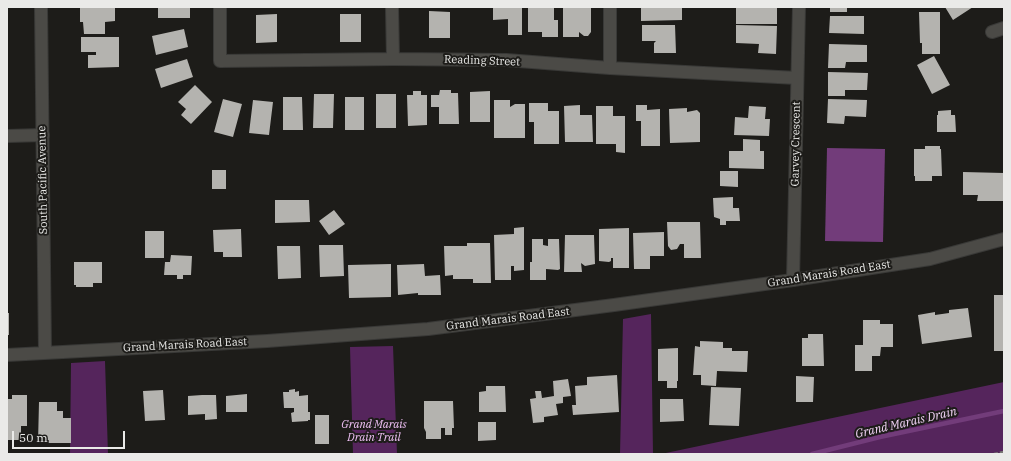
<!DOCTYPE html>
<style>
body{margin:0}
#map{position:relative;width:1011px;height:461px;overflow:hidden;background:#1d1c19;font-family:"IBM Plex Serif",serif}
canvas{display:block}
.frame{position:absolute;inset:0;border:8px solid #eaeae8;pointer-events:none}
.scale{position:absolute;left:12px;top:431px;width:113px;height:18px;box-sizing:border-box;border:2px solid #eaeae8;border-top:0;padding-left:5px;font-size:12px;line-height:14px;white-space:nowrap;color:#eaeae8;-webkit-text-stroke:3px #1d1c19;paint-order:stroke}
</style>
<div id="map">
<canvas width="1011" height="461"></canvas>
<div class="frame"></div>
<div class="scale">50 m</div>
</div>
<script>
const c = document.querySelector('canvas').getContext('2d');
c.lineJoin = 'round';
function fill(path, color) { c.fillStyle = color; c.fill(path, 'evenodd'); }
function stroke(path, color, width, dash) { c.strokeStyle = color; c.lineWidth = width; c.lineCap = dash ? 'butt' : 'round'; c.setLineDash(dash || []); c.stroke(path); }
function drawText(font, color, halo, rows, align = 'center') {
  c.font = font + ' "IBM Plex Serif",serif'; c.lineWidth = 4; c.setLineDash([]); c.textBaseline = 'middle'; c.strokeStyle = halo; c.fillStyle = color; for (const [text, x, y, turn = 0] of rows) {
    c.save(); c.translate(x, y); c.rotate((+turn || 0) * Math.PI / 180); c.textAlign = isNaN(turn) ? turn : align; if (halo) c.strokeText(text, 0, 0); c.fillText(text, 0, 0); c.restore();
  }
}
fill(new Path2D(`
 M651,314l2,140h-33l3,-135z
 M393,346l4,108h-44l-3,-107z
 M105,361l3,93h-38l1,-91z
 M1004,382v72h-343z`), '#55255c');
fill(new Path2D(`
 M827,148l58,1 -2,93 -58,-1z`), '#723c7a');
stroke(new Path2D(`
 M812,454l68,-17 124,-26`), '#723c7a', 4.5);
fill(new Path2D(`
 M80,7h35v14l-10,1v12h-21l-1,-12h-3z
 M158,7h32v11h-32z
 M493,7h29v28h-14v-16l-15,1z
 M528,7h26v13h4v17h-16v-5h-14z
 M563,7h28v25l-3,4h-4l-5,-4v5h-16z
 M641,7h41v13l-41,1z
 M736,7h41v17h-41z
 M830,7h17v5h-17z
 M945,7h28l-20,13z
 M429,11l21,1v26h-21z
 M919,12h21v42h-18v-11h-2z
 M277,14v28l-21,1v-28z
 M340,14h21v28h-21z
 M830,16h34v18l-35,-1z
 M642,25h33l1,28h-22v-10l2,-2h-14z
 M736,25l41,1 -1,28 -18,-1 1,-9 -23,-1z
 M184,29l4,18 -32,8 -4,-19z
 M81,37h38v30l-31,1v-13h8v-3h-15z
 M829,44l38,1v17h-21l-1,6h-17z
 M934,56l16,29 -18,9 -15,-29z
 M187,59l6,18 -32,11 -6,-19z
 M828,72l40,1 -1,17h-22v6h-17z
 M195,85l17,17 -21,22 -10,-9 5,-6 -8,-7z
 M440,90h11v3h7l1,31h-20v-17h-8v-12h8z
 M413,91h8v4h6v30l-19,1 -1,-31h6z
 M490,91v31h-20v-30z
 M314,94h20l-1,34h-20z
 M376,94h20v34h-20z
 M283,97h19l1,33h-20z
 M345,97h19v33h-19z
 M223,99l19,5 -9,33 -19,-5z
 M828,99l39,1 -1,17 -21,-1 -1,8 -17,-1z
 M253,100l20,2 -4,33 -20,-2z
 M494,100h16v7l5,-3h10v34h-31z
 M529,103h19v8h11v33h-25v-22h-5z
 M580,105v10h12l1,27h-28l-1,-36z
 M636,105h11v5l13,-1v37h-19v-25h-5z
 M596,106h17v10h12v37l-9,-1v-8h-20z
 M749,106l17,1 -1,12h5l-1,17 -35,-1 1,-18 13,1z
 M687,108v4l10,-2 3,3v29l-30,1 -1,-34z
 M951,110v5h4l1,17h-19v-17h1v-4z
 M743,139l17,1v11h4v18l-35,-1v-17h14z
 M925,146h15v3h1l1,27h-10v5h-17v-5h-1v-27h11z
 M212,170h14v19h-14z
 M720,171h18v16l-18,-1z
 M963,172l41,1v28h-27l1,-6h-15z
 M733,197v11h6l1,13h-14v4h-6v-6l-6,-2 -1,-19z
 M275,200h34l1,22 -35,1z
 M334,210l11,14 -16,11 -10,-14z
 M667,222h33l1,36h-17v-14h-4l-3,5 -6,1 -3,-4z
 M524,227v43l-10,1v-5h-3v14h-16l-1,-45 20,-1v-6z
 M629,228v40h-16v-10h-2v3l-2,1 -10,-1v-32z
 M241,229l1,28h-19v-5h-9l-1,-22z
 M145,231h19v27h-19z
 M664,232v24h-14v13h-16l-1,-36z
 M565,235h29l1,29 -10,2 -4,-3 1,9h-18z
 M532,239h11v6l5,1v-7h11l1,30 -2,1 -12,-1v11h-16v-18h2z
 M467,243h23l1,40h-18v-4h-20v-4l-8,1 -1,-30h23z
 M319,245h24l1,31 -24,1z
 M277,246h23l1,32 -23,1z
 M171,255l21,1 -1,19h-8v4h-6v-4h-13l1,-13h5z
 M74,262h28v21h-9v4h-17v-2h-2z
 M391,264v33l-42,1 -1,-33z
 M424,264l1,12 15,-1 1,20h-23v-2l-20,2 -1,-30z
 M994,295h10v56h-10z
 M968,308l4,29 -50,7 -4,-29 17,-3v3l14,-2v-3z
 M7,313h2v22h-2z
 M863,320h17v4h13v23h-12l-1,9h-8v15h-17v-26h8z
 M808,334h15l1,32h-22v-28h6z
 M700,341l23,1v6h9v3h16l-1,21 -30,-1 -1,15 -15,-1v-10h-8l2,-29 5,1z
 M678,348v33h-1v7h-10v-7h-9v-32z
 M617,375l2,37 -46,3 -1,-10h4l-1,-19 12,-1v-8z
 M796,376l18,1 -1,25h-17z
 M568,379l3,17 -8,1v6l-7,1 2,11 -14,2v5l-11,1 -3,-24 6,-1 -1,-7h6l1,7 12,-2 -1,-15z
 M486,386h19l1,26h-27v-20l7,-1z
 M711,387l30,1 -2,38 -30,-1z
 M295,389v3l4,-1v5l9,-1v17h2v8h-2v1l-16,1 -1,-9 3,-1v-4h-10l-1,-16h6v-2z
 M163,390l2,30 -20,1 -2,-30z
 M247,394v18h-21v-16z
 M12,395h15v31h-6v14h-14v-41h5z
 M202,395h14l1,24 -12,1v-6l-17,1v-19z
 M660,399h23l1,22 -24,1z
 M424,401h29l1,27h-2v7h-7v-7h-4v11h-15v-7l-2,-4z
 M39,402h18v9h6v7h8v25h-33z
 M315,415h14v29h-14z
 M478,422h18v18l-18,1z`), '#b4b3af');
const minor = new Path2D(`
 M220,7v54l173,-2 113,1 104,8 187,10
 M392,7l1,52
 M610,7v61
 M992,32l12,-4
 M7,136l36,-1
 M793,280l6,-273`);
const tertiary = new Path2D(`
 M41,7l4,345
 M7,355l260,-14 161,-12 186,-24 179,-25 137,-21 74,-20`);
stroke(minor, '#393937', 14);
stroke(tertiary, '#393937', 14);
stroke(new Path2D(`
 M994,454l10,-2`), '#797875', 2.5, [4, 2]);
stroke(minor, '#4b4a46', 12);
stroke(tertiary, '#4b4a46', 12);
drawText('11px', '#eaeae8', '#1d1c19', [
 ["Reading Street",482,61,2],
 ["Garvey Crescent",796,144,-89],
 ["South Pacific Avenue",43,180,-91],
 ["Grand Marais Road East",829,274,-9],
 ["Grand Marais Road East",508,319,-7],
 ["Grand Marais Road East",185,345,-3]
]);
drawText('italic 11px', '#f0c1f6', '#1d1c19', [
 ["Grand Marais",374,425],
 ["Drain Trail",374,438]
]);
drawText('italic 12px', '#f3d4f7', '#1d1c19', [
 ["Grand Marais Drain",906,423,-13]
]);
</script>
